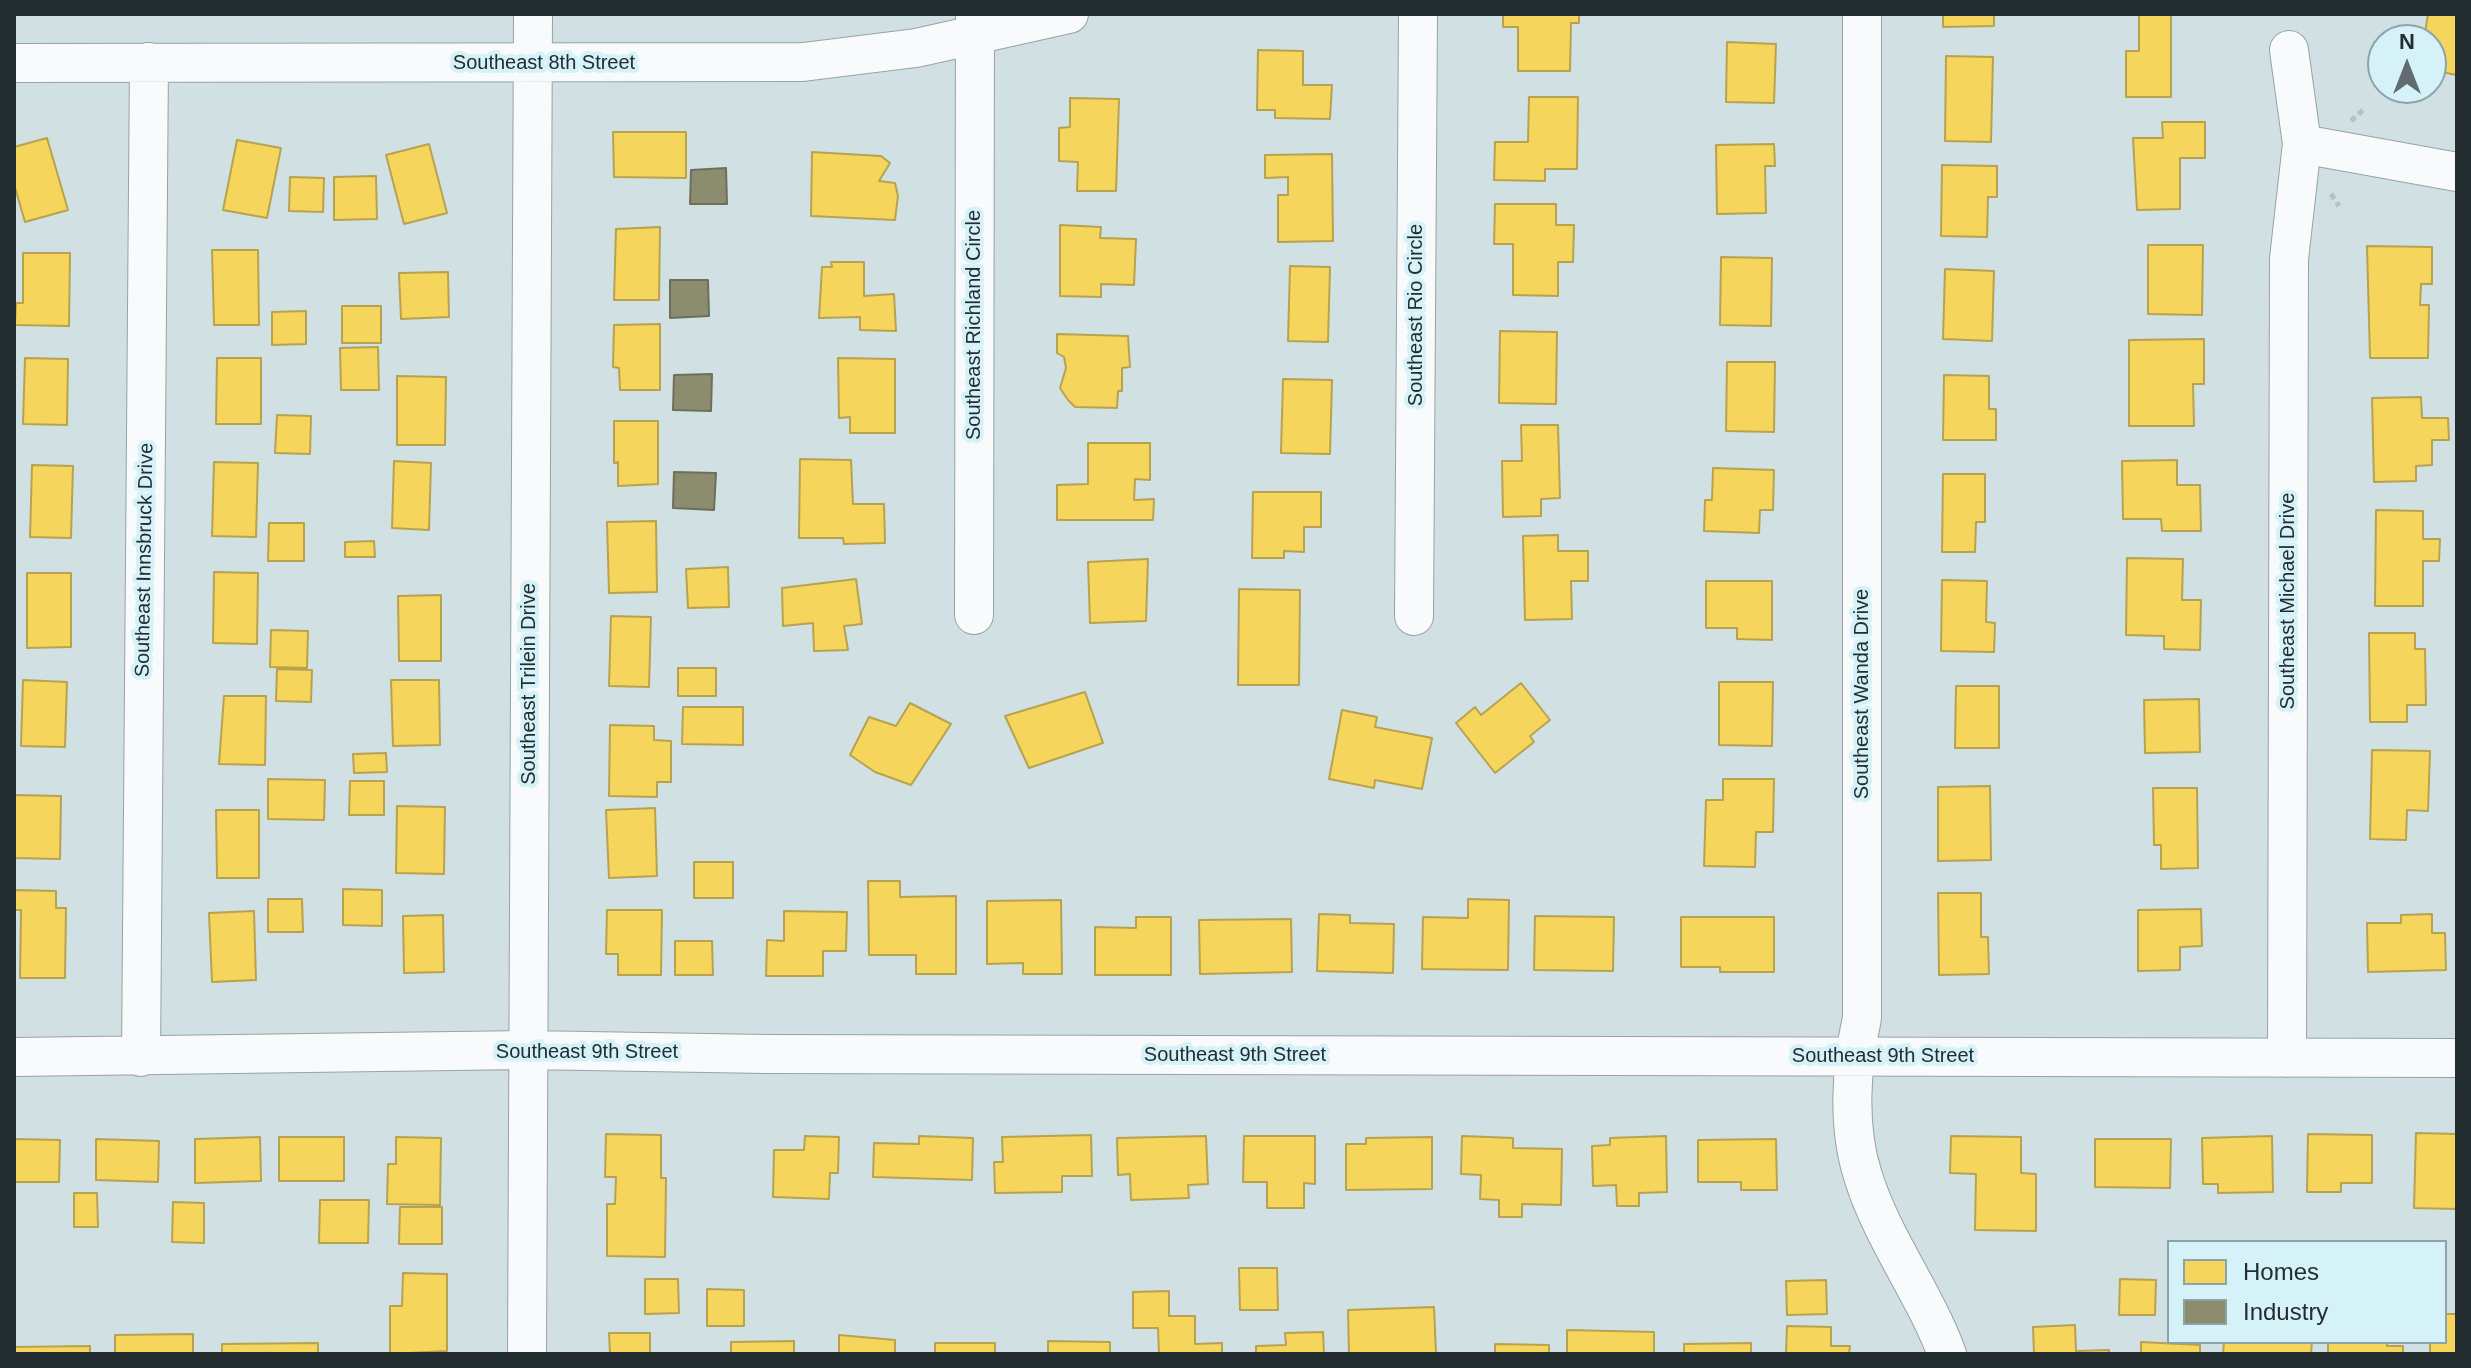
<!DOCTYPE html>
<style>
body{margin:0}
#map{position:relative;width:2471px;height:1368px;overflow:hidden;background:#d1e0e3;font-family:Arial,sans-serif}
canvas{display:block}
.frame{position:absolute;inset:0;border:16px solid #232d30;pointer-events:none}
.legend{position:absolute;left:2167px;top:1240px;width:280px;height:104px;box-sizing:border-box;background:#d6f2f9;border:2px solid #8ea3a9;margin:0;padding:10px 14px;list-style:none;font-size:24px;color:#232d30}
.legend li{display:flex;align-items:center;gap:16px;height:40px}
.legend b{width:40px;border:2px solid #8ea3a9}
.north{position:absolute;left:2367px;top:24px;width:80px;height:80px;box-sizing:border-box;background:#d6f2f9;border:2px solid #8ea3a9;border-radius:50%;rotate:0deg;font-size:22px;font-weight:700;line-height:32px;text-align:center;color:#232d30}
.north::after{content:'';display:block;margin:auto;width:28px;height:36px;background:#606c6f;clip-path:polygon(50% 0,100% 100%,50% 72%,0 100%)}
</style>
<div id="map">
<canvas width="2471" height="1368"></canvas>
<div class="frame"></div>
<ul class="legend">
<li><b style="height:22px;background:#f6d55c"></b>Homes</li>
<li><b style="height:22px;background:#8c8c6e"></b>Industry</li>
</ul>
<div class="north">N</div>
</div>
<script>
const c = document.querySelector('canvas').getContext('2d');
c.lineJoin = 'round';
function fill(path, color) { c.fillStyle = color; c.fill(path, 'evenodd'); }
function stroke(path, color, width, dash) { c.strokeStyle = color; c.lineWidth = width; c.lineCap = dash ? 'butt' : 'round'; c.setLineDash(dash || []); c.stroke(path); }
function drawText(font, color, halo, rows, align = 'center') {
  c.font = font + ' Arial,sans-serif'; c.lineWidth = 8; c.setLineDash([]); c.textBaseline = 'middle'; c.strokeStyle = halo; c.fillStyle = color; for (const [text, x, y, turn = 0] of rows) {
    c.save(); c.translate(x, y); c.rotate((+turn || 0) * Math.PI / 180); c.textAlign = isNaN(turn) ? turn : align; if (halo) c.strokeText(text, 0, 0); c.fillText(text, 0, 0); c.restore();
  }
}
const homes = new Path2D(`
 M1503,14h76v9h-8l-1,48h-52v-44h-15z
 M1943,14h51v12l-51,1z
 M2139,14h32v83h-45v-46h13z
 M2428,14h29v61l-21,-4 -2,14 -3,-1v-44h-26l1,-10 19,3z
 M1727,42l49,2 -2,59 -48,-1z
 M1258,50l45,1v34h29l-2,34 -55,-1v-8h-18z
 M1946,56l47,1 -2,85 -46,-1z
 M1529,97h49l-1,72h-32v12l-51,-1 1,-38h33z
 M1070,98l49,1 -3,92h-39l1,-29 -19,-1v-33l11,-1z
 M2162,122h43v36h-25v51l-43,1 -4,-72h30z
 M613,132h73v46l-72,-1z
 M47,138l21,72 -43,12 -11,-38v-37z
 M237,140l44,8 -14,70 -44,-8z
 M429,144l18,69 -43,11 -18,-69z
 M1774,144l1,22h-10l1,47 -49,1 -1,-69z
 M812,152l69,4 9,7 -11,18 16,2 3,13 -3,24 -84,-4z
 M1332,154l1,87 -55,1v-47h10v-18l-23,1v-23z
 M1942,165l55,1v31h-9l-1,40 -46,-1z
 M376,176l1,43 -43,1v-43z
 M290,177l34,1 -1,34 -34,-1z
 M1495,204h61v21h18l-1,37h-15v34l-45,-1v-51h-19z
 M1060,225l41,2 -1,11 36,1 -2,46 -33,-1v13l-41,-1z
 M660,227l-1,73h-45l2,-71z
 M2148,245h55l-1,70 -54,-1z
 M2367,246l65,1v37h-11l-1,21h9l-1,53h-58z
 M212,250h46l1,75h-45z
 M23,253h47l-1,73 -54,-1 1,-22h7z
 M1721,257l51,1 -1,68 -51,-1z
 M831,262h33v34l30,-2 2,37 -36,-1v-13l-41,1 3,-51h10z
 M1290,266l40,1 -2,75 -40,-1z
 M1945,269l49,2 -2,70 -49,-2z
 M448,272l1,45 -48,2 -2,-46z
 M342,306h39v37h-39z
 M306,311v33l-34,1v-33z
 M660,324v66h-40l-1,-22 -6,-1 1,-42z
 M1500,331l57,1 -1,72 -57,-1z
 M1057,334l71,2 2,31 -8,1v23h-4l-1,17 -42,-1 -7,-7 -8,-12 6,-20 -2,-11 -7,-4z
 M2204,339v45h-11l1,42h-65v-86z
 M378,347l1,43h-38l-1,-42z
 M25,358l43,1 -1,66 -44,-1z
 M217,358h44v66h-45z
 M838,358l57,1v74h-45v-16l-11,1z
 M1727,362h48l-1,70 -48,-1z
 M1944,375l45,1v33h7v31h-53z
 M397,376l49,1 -1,68h-48z
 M1283,379l49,1 -2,74 -49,-1z
 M2421,397l1,21h26l1,22h-17v25l-16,1v15l-42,1 -2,-84z
 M277,415l34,1 -1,38 -35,-1z
 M614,421h44v63l-40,2v-24l-4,1z
 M1521,425h37l2,73 -19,1v17l-38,1 -1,-56h20z
 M1088,443h62v37l-15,-1 -1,21 20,-1 -1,21h-96v-35l31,-1z
 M800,459l51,1 2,44h31l1,39 -41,1 -1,-6h-44z
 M2177,460v25h23l1,46h-39l-1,-12h-38l-1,-58z
 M394,461l37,2 -2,67 -37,-2z
 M214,462l44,1 -2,74 -44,-1z
 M32,465l41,1 -2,72 -41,-1z
 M1713,468l61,2 -1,40h-13l-1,23 -55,-2 1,-31h7z
 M1943,474h42v48h-9l-1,30h-33z
 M1253,492h68v35h-17v25l-20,-1v7h-32z
 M2376,510l47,1v28h17l-1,22h-16v45h-48z
 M656,521l1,71 -48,1 -2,-71z
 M269,523h35v38h-36z
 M1558,535v16h30v30h-17l1,38 -47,1 -2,-84z
 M374,541l1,16h-30v-15z
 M2127,558l56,1 -1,41h19l-1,50 -36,-1v-13l-38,-1z
 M1148,559l-2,62 -56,2 -2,-61z
 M728,567l1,40 -41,1 -2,-39z
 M214,572l44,1 -1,71 -44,-1z
 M27,573h44v74l-44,1z
 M856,579l6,45 -18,2 4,24 -34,1 -1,-28 -30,3 -1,-38z
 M1942,580l45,1 -1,41 9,1 -1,29 -53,-1z
 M1706,581h66v59l-35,-1v-11h-31z
 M1239,589l61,1 -1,95h-61z
 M441,595v66h-42l-1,-65z
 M611,616l40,1 -2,70 -40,-1z
 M271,630l37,1 -1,37 -37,-1z
 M2369,633h46v16h10l1,56h-19v17h-37z
 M678,668h38v28h-38z
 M277,669l35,1 -1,32 -35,-1z
 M23,680l44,2 -2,65 -44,-1z
 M391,680h48l1,65 -47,1z
 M1719,682h54l-1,64 -53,-1z
 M1521,683l29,37 -20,16 4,6 -39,31 -39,-50 19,-16 6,8z
 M1956,686h43v62h-44z
 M1085,692l18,51 -74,25 -24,-52z
 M224,696h42l-1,69 -46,-1z
 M2199,699l1,53 -55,1 -1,-53z
 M910,703l41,21 -40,61 -36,-13 -25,-17 19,-38 27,9z
 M683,707h60v38l-61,-1z
 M1342,710l35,7 -2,10 57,11 -10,51 -47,-9 -1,8 -45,-9z
 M610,725l44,1v14l17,1v41h-14v15l-48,-1z
 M2372,750l58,1 -2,60 -21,-1 -1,30 -36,-1z
 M386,753l1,19 -33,1 -1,-19z
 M268,779l57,1 -1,40 -56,-1z
 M1723,779h51l-1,53h-17l-1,35 -51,-1 2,-66h17z
 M350,781h34v34h-35z
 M1990,786l1,74 -53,1v-74z
 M2153,788h44l1,80 -37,1v-24h-7z
 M14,795l47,1 -1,63 -46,-1z
 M397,806l48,1 -1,67 -48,-1z
 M655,808l2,68 -48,2 -3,-68z
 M216,810h43v68h-42z
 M694,862h39v36h-39z
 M868,881h32v16l56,-1v78h-40v-19h-47z
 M343,889l39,1v36l-39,-1z
 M14,890l42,1v17h10l-1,70h-45l1,-68h-7z
 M1938,893h43v44h7l1,37 -50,1z
 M268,899h34l1,33h-35z
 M1468,899l41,1 -1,70 -86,-1 1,-52 45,1z
 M1061,900l1,74h-39v-11l-36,1v-63z
 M2201,909l1,37 -22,1v23l-42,1v-61z
 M607,910h55l-1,65h-43v-21h-12z
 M254,911l2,69 -44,2 -3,-69z
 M784,911l63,1 -1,39h-23v25h-57l1,-36 17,1z
 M1319,914l31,1v8l44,1 -1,49 -76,-2z
 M2432,914v19h13l1,37 -78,2 -1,-49h34v-8z
 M443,915l1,57 -40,1 -1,-57z
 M1535,916l79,1 -1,54 -79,-1z
 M1136,917h35v58h-76v-48l41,1z
 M1681,917h93v55h-54v-5h-39z
 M1291,919l1,53 -92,2 -1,-54z
 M675,941h37l1,34h-38z
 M2416,1133l41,1v75l-43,-1z
 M606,1134l55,1v43h5l-1,79 -58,-1v-52h8l1,-27h-11z
 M2308,1134l64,1v48h-31v9h-34z
 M1091,1135l1,41h-30v16l-67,1 -1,-31h9l-1,-25z
 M805,1136l34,1 -1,36h-8l-1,26 -56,-2 1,-47h30z
 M919,1136l54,2 -1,42 -99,-3 1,-34 45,1z
 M1206,1136l2,48 -20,1 1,13 -58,2 -1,-26 -12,1 -1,-37z
 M1244,1136h71v48l-11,-1v25h-37v-26h-24z
 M1462,1136l51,2v10l49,1 -1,56 -39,-1v13h-23v-17l-19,-1 1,-24 -20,-1z
 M1666,1136l1,56 -28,1v13h-22l-1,-21 -23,1 -1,-40 18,-1v-7z
 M1951,1136l70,1v36l15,1v57l-61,-1 1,-56 -26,-1z
 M2272,1136l1,56 -55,1v-9h-15l-1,-46z
 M260,1137l1,44 -66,2v-44z
 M279,1137h65v44h-65z
 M396,1137l45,1 -1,67 -53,-1 1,-40h8z
 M1432,1137v52l-86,1v-46h20v-6z
 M14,1139l46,1 -1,42h-45z
 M96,1139l63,2 -1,41 -62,-2z
 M1776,1139l1,51h-36v-8h-43v-42z
 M2095,1139h76l-1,49 -75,-1z
 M74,1193h23l1,34h-24z
 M320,1200h49l-1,43h-49z
 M173,1202l31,1v40l-32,-1z
 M400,1207h42v37h-43z
 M1239,1268h38l1,42h-38z
 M403,1273l44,1v77l-57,3v-48h12z
 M645,1279h33l1,34 -34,1z
 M2120,1279l36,1 -1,35h-36z
 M1826,1280l1,34 -40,1 -1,-34z
 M707,1289l37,1v36h-37z
 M1169,1291v25h26v28l27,-1v11h-63l-1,-26h-25v-36z
 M1434,1307l2,47h-87l-1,-44z
 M2445,1314h12v40h-27v-12h15z
 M2075,1325l1,26 33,-1v4h-75l-1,-27z
 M1787,1326l44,1v19h19l-1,8h-63z
 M1567,1330l87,2v22h-87z
 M1323,1332l1,22h-68v-8l30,-1 -1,-12z
 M609,1333h41v21h-40z
 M193,1334v20h-78v-19z
 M839,1335l56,5v14h-56z
 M794,1341v13h-63v-12z
 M1048,1341l62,1v12h-62z
 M2141,1342l59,3v9h-59z
 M2224,1342h88l-1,12h-88z
 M2387,1342v4h16v8h-75v-11z
 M318,1343v11h-96v-10z
 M935,1343h60v11h-60z
 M1751,1343v11h-67v-10z
 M1495,1344l54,1v9h-54z
 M90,1346v8h-76v-7z`);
fill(homes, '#f6d55c');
stroke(homes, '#b7a34f', 2);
const industry = new Path2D(`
 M726,168l1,36h-37l1,-34z
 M670,280h38l1,36 -39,2z
 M712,374l-1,37 -38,-1 1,-35z
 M674,472l42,1 -2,37 -41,-2z`);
fill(industry, '#8c8c6e');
stroke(industry, '#6c705b', 2);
const minor = new Path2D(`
 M1862,14v1004c-11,49 -15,109 1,158 19,62 61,116 84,178
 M14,63l789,-1 113,-14 153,-34
 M2302,144l155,28
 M974,615l1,-601
 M1414,616l4,-602
 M14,1057l513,-7 240,4 1690,4
 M141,1057l8,-995
 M2287,1058l2,-799 13,-115 -13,-94
 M527,1354l6,-1340`);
stroke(minor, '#97a3a5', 40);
stroke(new Path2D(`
 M2351,121l12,-11
 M2331,194l8,12`), '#babfc1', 5, [6, 4]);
stroke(minor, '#f8fafb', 38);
drawText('20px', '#232d30', '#d6f2f9', [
 ["Southeast 8th Street",544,63],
 ["Southeast Rio Circle",1416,315,-90],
 ["Southeast Richland Circle",974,325,-90],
 ["Southeast Innsbruck Drive",145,560,-89],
 ["Southeast Michael Drive",2288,601,-90],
 ["Southeast Trilein Drive",529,684,-90],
 ["Southeast Wanda Drive",1862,694,-90],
 ["Southeast 9th Street",587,1052],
 ["Southeast 9th Street",1235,1055],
 ["Southeast 9th Street",1883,1056]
]);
</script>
